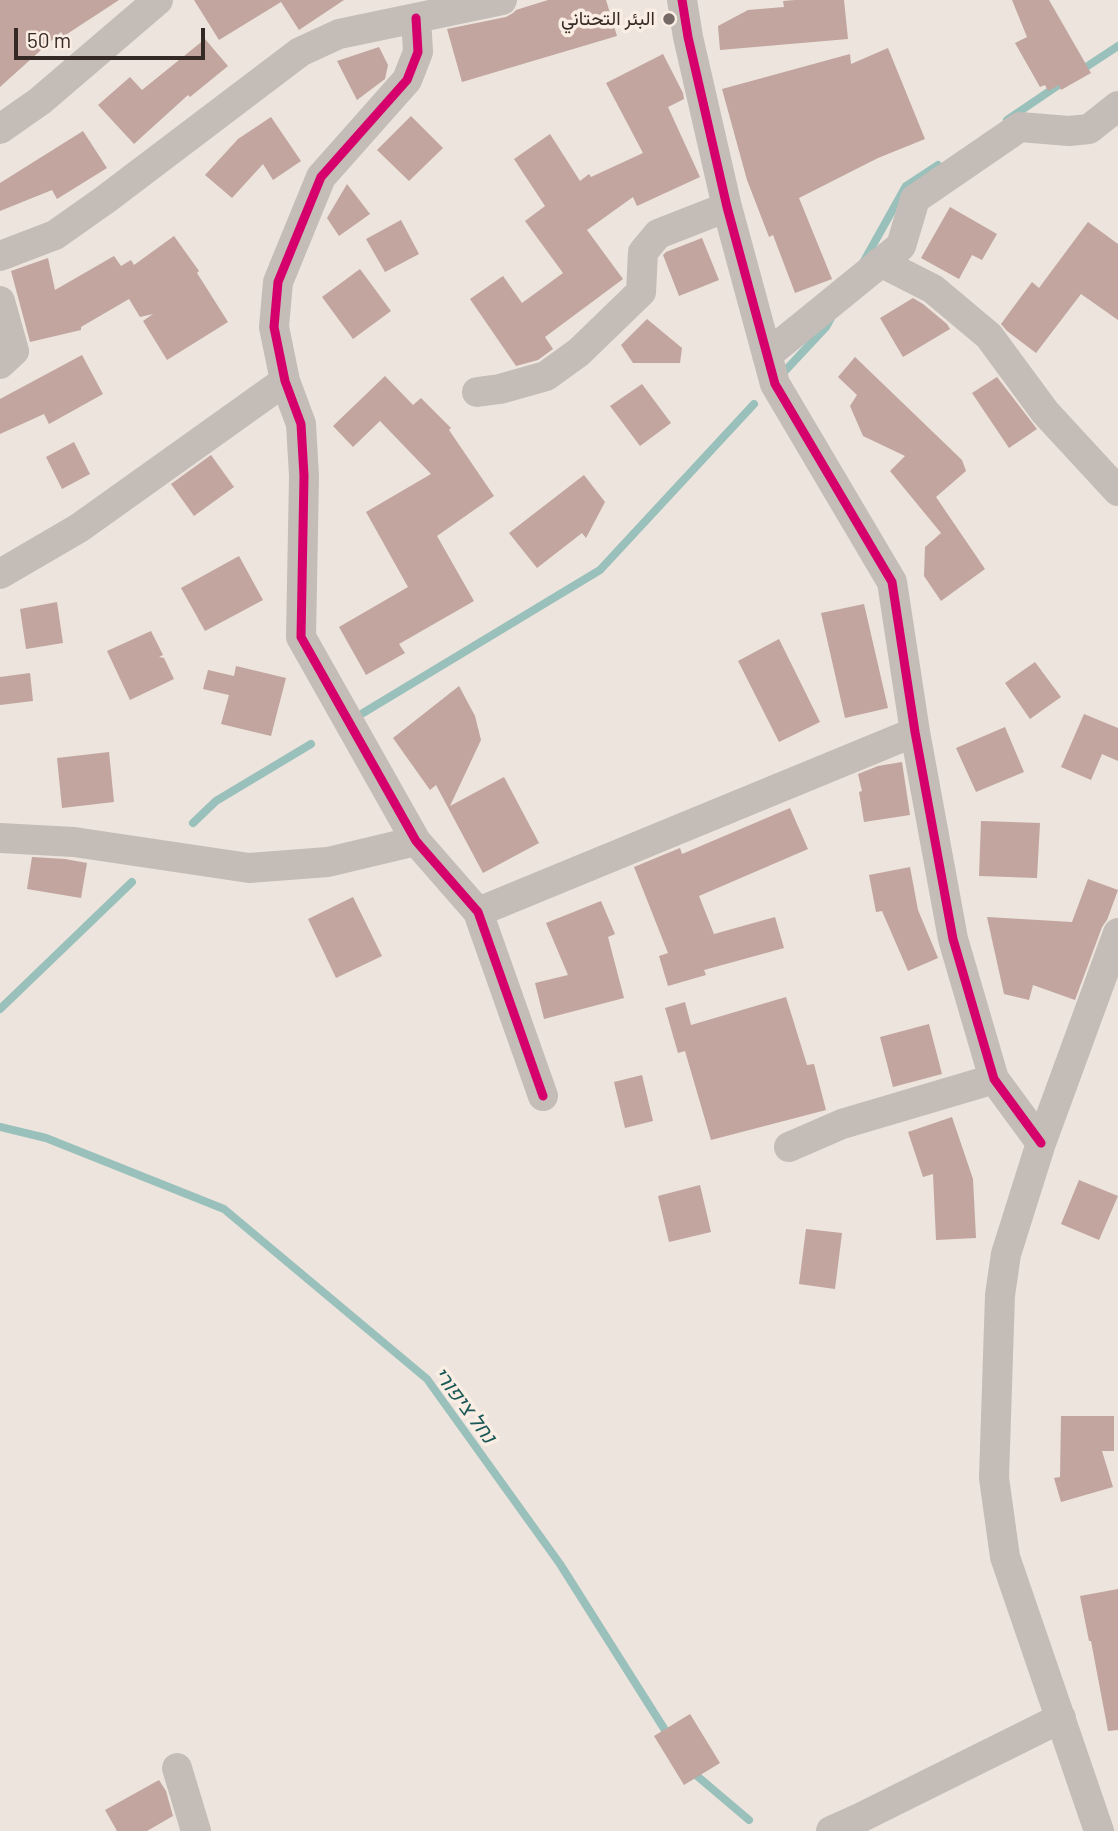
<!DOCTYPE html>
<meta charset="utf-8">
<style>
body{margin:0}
#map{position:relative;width:1118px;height:1831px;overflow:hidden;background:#ece4dd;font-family:Barlow,sans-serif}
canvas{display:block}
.scale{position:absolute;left:14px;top:28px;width:191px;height:32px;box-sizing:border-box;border:4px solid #352925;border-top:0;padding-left:9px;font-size:21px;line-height:24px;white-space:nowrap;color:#352925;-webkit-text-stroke:5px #faede3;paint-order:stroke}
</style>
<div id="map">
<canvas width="1118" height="1831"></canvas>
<div class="scale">50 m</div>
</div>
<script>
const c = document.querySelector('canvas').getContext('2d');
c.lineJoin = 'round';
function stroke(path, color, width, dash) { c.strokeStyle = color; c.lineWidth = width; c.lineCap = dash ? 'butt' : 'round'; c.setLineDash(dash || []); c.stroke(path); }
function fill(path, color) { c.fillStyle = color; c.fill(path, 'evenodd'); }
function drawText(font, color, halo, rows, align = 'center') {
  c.font = font + ' Barlow,Vazirmatn,Heebo,sans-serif'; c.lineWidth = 7; c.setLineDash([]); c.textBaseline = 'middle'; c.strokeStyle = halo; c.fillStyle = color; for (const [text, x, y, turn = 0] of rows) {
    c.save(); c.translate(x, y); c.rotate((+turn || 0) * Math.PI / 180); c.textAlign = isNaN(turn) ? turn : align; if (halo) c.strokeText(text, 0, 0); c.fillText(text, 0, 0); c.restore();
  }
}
stroke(new Path2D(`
 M1080,71l38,-25
 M1007,120l59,-40
 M864,261l42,-75 32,-21
 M784,372l42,-45 5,-9
 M363,713l237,-143 154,-166
 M193,823l23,-22 95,-57
 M0,1009l132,-127
 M0,1127l46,11 178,71 203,170 133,185 110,174
 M690,1770l59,50`), '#99c0bb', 8);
fill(new Path2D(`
 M0,0h119l-55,36 -3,-4 -61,55z
 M194,0h150l-45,30 -18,-28 -62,38z
 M548,0h58l11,36 -155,46 -15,-53 59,-12 7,-4 3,-3z
 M795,0h49l4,39 -128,11 -2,-24 30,-16 36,-3 -1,-6z
 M1012,0h37l42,73 -30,17 -2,-5 -11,6 -3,-6 -5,2 -25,-44 12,-6z
 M205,39l23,27 -38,31 -2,-2 -54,49 -36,-39 32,-28 12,13z
 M379,47l9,18 -3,14 -28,21 -20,-39z
 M888,48l37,91 -47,19 -79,40 33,81 -37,14 -22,-58 -4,2 -22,-57 -25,-91 128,-35 1,10z
 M663,54l20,39 1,6 -16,8 32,70 -63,29 -4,-9 -46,33 36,49 -78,58 8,12 -15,11 -22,6 -46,-67 33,-23 19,27 41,-30 -38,-52 20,-15 -31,-47 36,-25 30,47 9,-7 2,3 52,-24 -37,-70z
 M411,116l32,32 -34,33 -32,-31z
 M271,117l30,44 -28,19 -10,-16 -31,34 -27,-23 33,-36z
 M83,131l24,37 -50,31 -5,-9 -52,21v-28z
 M347,184l23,30 -31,22 -12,-18z
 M950,207l47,27 -15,26 -10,-5 -13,24 -38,-21z
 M401,220l18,34 -34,18 -19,-33z
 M1088,222l30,22v76l-37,-26 -45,59 -29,-22 -6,-7 31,-42 7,6z
 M174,236l25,35 -2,2 31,49 -61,38 -24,-39 10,-7 -13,3 -11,-18 -48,28v3l-51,12 -19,-71 37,-13 7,32 59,-34 7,10 10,-6 3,5z
 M702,238l17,42 -40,16 -16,-41 3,-3z
 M360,269l31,42 -38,28 -31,-42z
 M913,298l10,6 24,20 3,5 -47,28 -23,-39z
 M647,319l35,29 -2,15h-47l-12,-18z
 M82,355l21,39 -54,30 -5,-10 -44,20v-35z
 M855,357l107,103 4,11 -30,26 49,72 -44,32 -17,-25 1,-29 16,-14 -51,-62 15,-15 -42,-20 -13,-30 7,-11 -19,-18z
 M385,376l28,29 8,-7 30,30 -2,2 45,66 -57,40 37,65 -75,43 6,9 -39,22 -27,-48 69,-40 -42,-75 65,-38 -51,-53 -27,26 -20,-21z
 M997,377l40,52 -28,19 -37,-55z
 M642,384l29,39 -31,23 -30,-40z
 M74,442l16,32 -28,15 -16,-32z
 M211,455l23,32 -40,29 -23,-32z
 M584,475l21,27 -19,36 -4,-5 -45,35 -28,-35z
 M239,556l24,44 -58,31 -24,-43z
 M57,602l6,41 -37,6 -6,-40z
 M864,604l24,104 -43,10 -24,-105z
 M151,631l12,24 -4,2 5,1 10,21 -44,21 -23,-49z
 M779,639l41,83 -41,20 -41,-81z
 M1035,662l26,35 -31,22 -25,-36z
 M236,666l50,12 -15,58 -50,-12 8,-29 -26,-6 5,-19 26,6z
 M30,673l3,28 -33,4v-28z
 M459,686l16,30 6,24 -31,66 54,-29 35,66 -56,30 -47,-88 -6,5 -37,-52z
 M1084,714l34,14v33l-16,-7 -11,26 -30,-13z
 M1005,727l19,45 -48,20 -20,-44z
 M109,752l5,50 -52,6 -5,-50z
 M902,762l8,53 -46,7 -5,-30 3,-1 -4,-17 20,-8z
 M790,808l18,41 -109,47 15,38 61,-17 9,31 -80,22 2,5 -38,11 -9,-30 9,-3 -34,-86 46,-19 2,6z
 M981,821l59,2 -3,55 -58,-2z
 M32,857l33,2 22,4 -6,35 -54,-9z
 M910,867l8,43 20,48 -30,13 -26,-60 -6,1 -7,-37z
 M1088,879l30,11 -11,30 -5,7 -27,73 -42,-15 -4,15 -25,-6 -17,-77 85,5z
 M353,897l29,59 -46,22 -28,-59z
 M601,901l14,33 -7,3 16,61 -80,21 -9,-36 33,-8 -22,-52z
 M786,997l21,68 7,-1 12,46 -115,30 -26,-89 -7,2 -13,-45 20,-6 6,23z
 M929,1024l13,50 -49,13 -13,-50z
 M642,1075l11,46 -28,7 -11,-46z
 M952,1117l21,62 3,59 -40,2 -3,-66 -10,3 -15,-45z
 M1079,1180l39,16 -19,44 -38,-16z
 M700,1185l11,47 -42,10 -11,-46z
 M806,1229l36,4 -7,56 -36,-5z
 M1061,1416h53v35h-12l11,36 -52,15 -7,-24 6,-1z
 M1118,1589v141l-10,1 -17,-90h-2l-9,-45z
 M690,1714l30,49 -36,22 -30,-49z
 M159,1780l7,11 7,25 -26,15h-30l-12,-21z`), '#c1a59e');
stroke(new Path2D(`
 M682,0l6,37 39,170 48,177 117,198 23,150 38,207 41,140 47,64
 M416,18l2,34 -11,28 -86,97 -43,105 -4,45 11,54 16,43 3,52 -3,161 115,204 62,71 65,184
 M0,129l40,-28 118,-101
 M0,256l55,-21 51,-36 194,-147 39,-18 163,-34
 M880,262l53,27 56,47 56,76 73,79
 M0,301l14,50 -14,13
 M767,355l134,-109 14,-47 105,-72 49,4 20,-2 29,-23
 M477,392l23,-3 46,-13 33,-24 62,-60 2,-40 15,-18 69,-27
 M0,574l79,-46 206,-147
 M0,838l74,4 175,26 79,-6 88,-21
 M478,912l437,-180
 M789,1147l53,-23 152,-45
 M177,1768l19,63
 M831,1831l29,-13 201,-100
 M1099,1831l-94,-274 -11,-79 6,-183 6,-41 35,-111 77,-210`), '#c4bcb7', 30);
stroke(new Path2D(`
 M682,0l6,37 39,170 48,177 117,198 23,150 38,207 41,140 47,64
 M416,18l2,34 -11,28 -86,97 -43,105 -4,45 11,54 16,43 3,52 -3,161 115,204 62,71 65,184`), '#d6006c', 9);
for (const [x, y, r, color] of [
 [669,19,7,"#756a65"]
]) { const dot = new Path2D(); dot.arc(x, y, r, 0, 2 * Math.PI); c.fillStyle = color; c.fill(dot); stroke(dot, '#faede3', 2.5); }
drawText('19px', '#352925', '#faede3', [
 ["البئر التحتاني",655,19]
], 'right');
drawText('italic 21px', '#195856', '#faede3', [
 ["נחל ציפורי",465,1405,53]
]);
</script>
